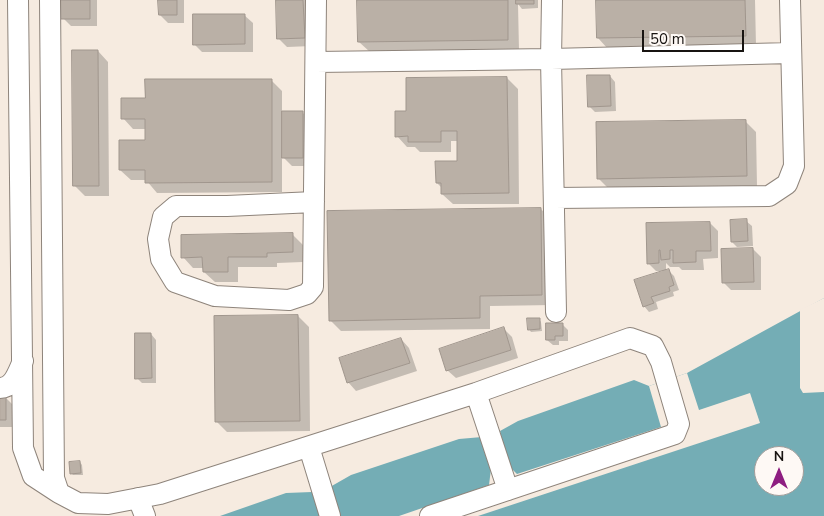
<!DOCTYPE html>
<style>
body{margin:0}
#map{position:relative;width:824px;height:516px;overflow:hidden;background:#f6ebe0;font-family:"Nunito Sans",sans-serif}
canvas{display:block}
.north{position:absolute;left:754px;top:446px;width:50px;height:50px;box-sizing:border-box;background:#fef9f5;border:1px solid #a29d9a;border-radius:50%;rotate:0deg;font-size:14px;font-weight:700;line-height:20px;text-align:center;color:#181411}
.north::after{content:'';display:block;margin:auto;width:18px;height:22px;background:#8e1e81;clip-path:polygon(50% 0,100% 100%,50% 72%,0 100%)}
.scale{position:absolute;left:642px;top:30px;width:102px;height:22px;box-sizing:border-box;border:2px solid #181411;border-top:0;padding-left:6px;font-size:15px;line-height:18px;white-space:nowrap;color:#181411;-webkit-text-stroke:4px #fef9f5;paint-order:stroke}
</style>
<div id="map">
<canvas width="824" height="516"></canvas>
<div class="north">N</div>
<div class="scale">50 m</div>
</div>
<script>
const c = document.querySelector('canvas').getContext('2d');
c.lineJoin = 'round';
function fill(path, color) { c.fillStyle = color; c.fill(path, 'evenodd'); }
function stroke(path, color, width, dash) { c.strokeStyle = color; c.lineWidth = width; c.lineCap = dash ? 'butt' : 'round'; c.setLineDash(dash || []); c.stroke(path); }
fill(new Path2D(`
 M824,298v218h-604l66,-23 26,-1 18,-5 21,-12 108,-36 23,-2 18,-6 18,-10 116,-41 15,6 38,-13zM764,456h30v30h-30z`), '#74adb5');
fill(new Path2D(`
 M824,298v94l-21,1 -3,-5v-78z
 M687,373l12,37 51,-17 10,30 -282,93h-79l90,-31 2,-16v-35l9,-3 8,34 9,9 144,-47 -12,-41z`), '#f6ebe0');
fill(new Path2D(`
 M63,0h34v26h-26l-8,-8z
 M160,0h24v23h-16l-8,-8z
 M277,0h34l1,46 -25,1 -8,-8z
 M359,0h179v8l-16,1 -4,-5 1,46 -149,2 -11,-10z
 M597,0h158l1,46 -148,3 -10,-11z
 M244,15l9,8v29h-51l-8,-8z
 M98,51l10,11 1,134h-24l-11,-11z
 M610,76l5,6 1,29 -21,1 -6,-6z
 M507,78l11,11 1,115h-66l-11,-10v-6l-5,-5 21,-21v-21h-7v11h-31l-5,-5h-8l-10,-11 11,-24z
 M271,80l11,11v21h20l8,8v46h-18l-10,-10v36l-125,1 -11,-13h-15l-11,-10 26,-28v-13h-13l-10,-11 23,-19z
 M745,121l11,11 1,54 -148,3 -11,-11z
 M541,209l10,11 2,85 -63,1v23l-149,2 -11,-11z
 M746,221l6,5 1,20 -16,1 -5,-5z
 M710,223l8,8v27l-15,1 1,11h-22l-3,-3h-9l-4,-4v8l2,-1 6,6 5,14 -6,2 1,4 -18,6 2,7 -9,3 -5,-6 21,-35h-9l-8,-8v-39z
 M293,235l10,10v17l-26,1v4h-39v15h-23l-11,-10v-4h-11l-10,-11z
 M753,249l8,8v33h-30l-8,-8z
 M298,316l11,11 1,104 -83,1 -11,-11z
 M539,319l2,3 1,9 -11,1 -2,-3z
 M562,324l6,6v11h-9v4h-6l-6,-5z
 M504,329l8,8 6,21 -62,20 -9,-8z
 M151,334l5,6v43h-14l-5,-5z
 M401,339l8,9 8,23 -61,20 -8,-9z
 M0,397h5l8,8v22h-13z
 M80,462l2,3 1,10h-10l-2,-2z`), '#0003');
const building = new Path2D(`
 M61,0h29v19h-29z
 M158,0h19v15h-18z
 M276,0h27l2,38 -28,1z
 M357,0h151v40l-150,2z
 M516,0h18v4h-18z
 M596,0h149l1,36 -149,2z
 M193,14h52v30l-52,1z
 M72,50h26l1,136h-26z
 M587,75h23l1,31 -23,1z
 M507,77l2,116 -68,1v-11h-5l-1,-22h22v-30h-16v11h-33v-6l-13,1v-26h11v-33z
 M145,79h127v103l-127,1v-13h-26v-30h26v-21h-24v-21h24z
 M282,111h21v47h-21z
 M746,120l1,56 -150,3 -1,-57z
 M541,208l1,87 -62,1v22l-151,3 -2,-110z
 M747,219l1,22 -17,1 -1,-22z
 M710,222l1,29h-15v11l-23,1v-13h-3v9l-9,1 -1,-10h-1v13l-12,1 -1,-41z
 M293,233v19l-26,1v4h-39v15h-25l-1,-15 -21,1v-23z
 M753,248l1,34 -32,1 -1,-34z
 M669,269l5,16 -5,2 1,4 -19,6 3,6 -11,4 -9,-27z
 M298,315l2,106 -85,1 -1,-106z
 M527,318h13v11l-12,1z
 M546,323h17v13h-8v4h-9z
 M504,327l7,23 -65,21 -7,-22z
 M135,333h16l1,45 -17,1z
 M401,338l9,25 -63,20 -8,-25z
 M0,396h6v24h-6z
 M80,461l1,12 -11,1 -1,-12z`);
fill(building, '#bab0a6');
stroke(building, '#a0968d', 1);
const minor = new Path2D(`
 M18,0l5,448 10,28 26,17
 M50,0l4,478 5,15 19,10 30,1 52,-10 316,-101 154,-55 23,8 8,16 18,62 -4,10 -245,82
 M552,0l-1,59 240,-6
 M316,62l235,-3 5,253
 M554,198l215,-2 18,-12 7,-18 -4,-166
 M314,202l-87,4h-51l-13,11 -5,22 3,20 14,23 40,14 74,4 18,-6 6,-7 3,-287
 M0,388c14,0 18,-17 23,-27
 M476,393l32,97
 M309,447l21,69
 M138,498l7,18`);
stroke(minor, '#8e847b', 22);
stroke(minor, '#fff', 20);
</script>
